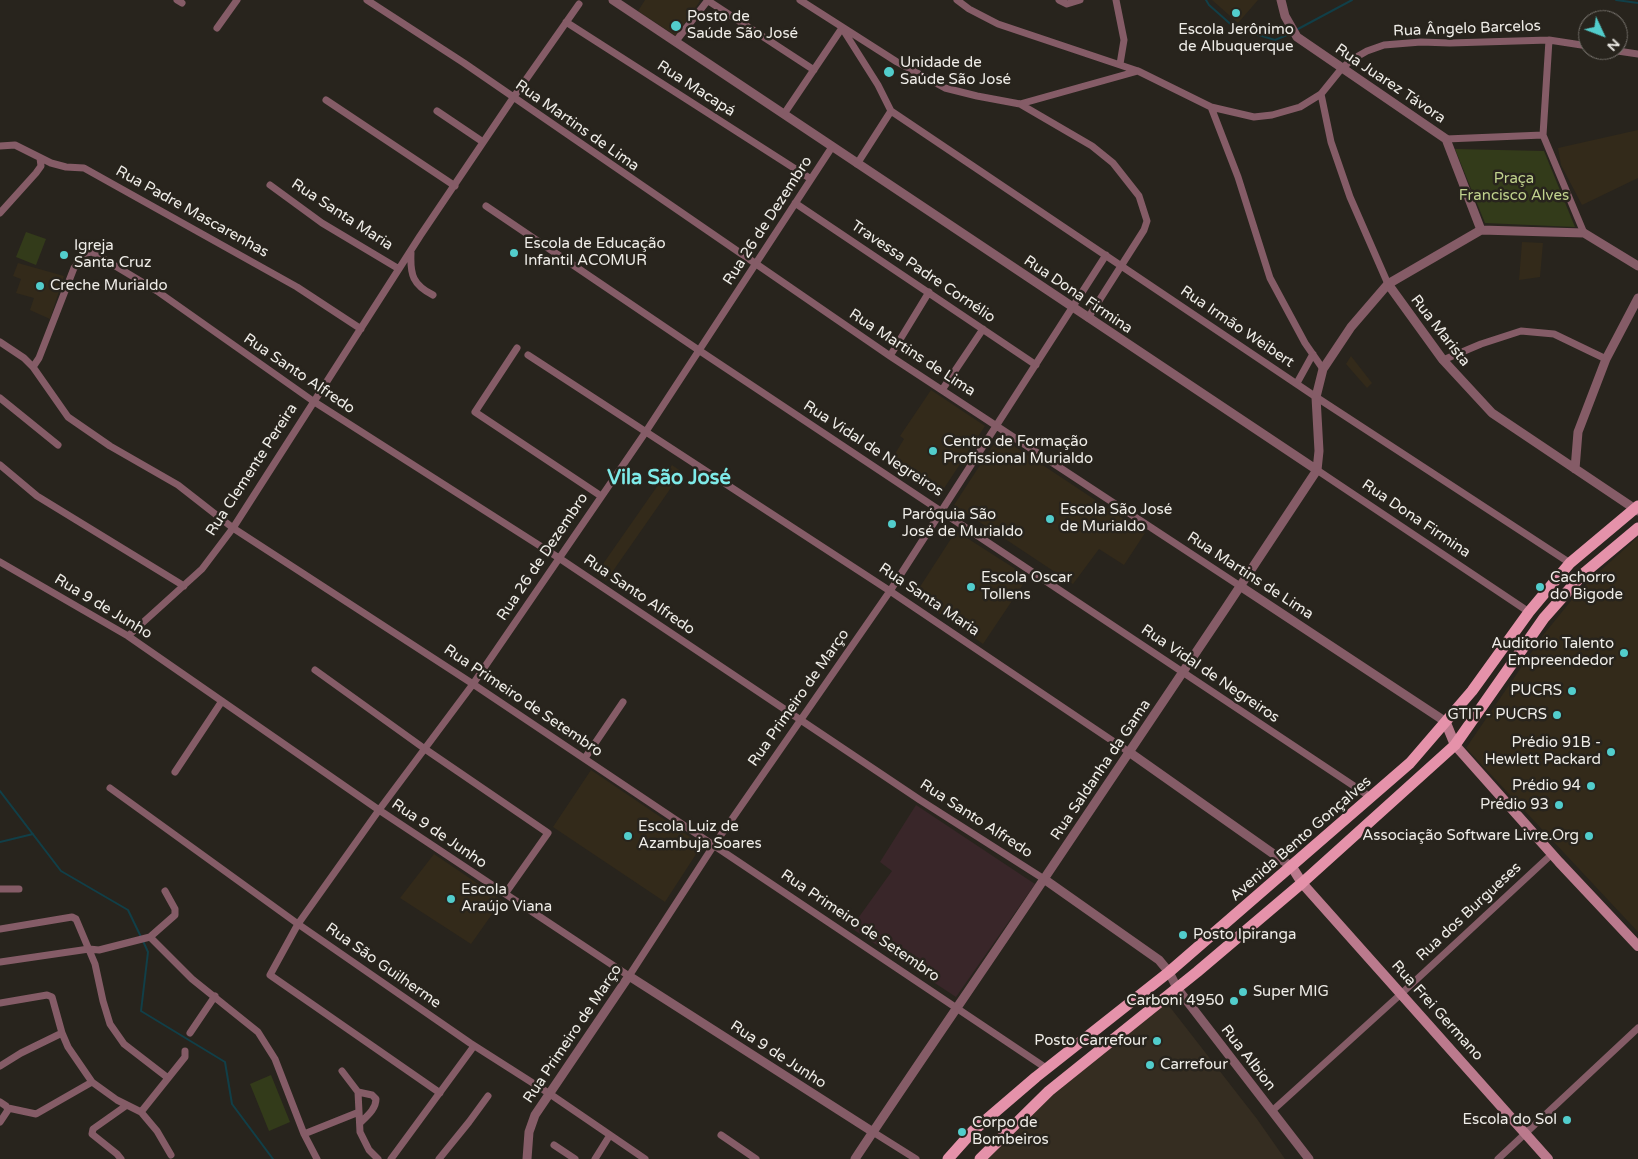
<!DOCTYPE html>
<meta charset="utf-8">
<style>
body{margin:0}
#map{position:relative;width:1638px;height:1159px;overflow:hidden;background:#28241d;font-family:"Varela Round",sans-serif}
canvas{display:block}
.north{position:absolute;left:1578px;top:10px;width:50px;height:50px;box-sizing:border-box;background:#28241d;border:1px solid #78746e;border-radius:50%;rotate:133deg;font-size:14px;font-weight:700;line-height:20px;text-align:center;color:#efede8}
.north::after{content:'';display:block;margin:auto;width:18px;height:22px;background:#52cdcc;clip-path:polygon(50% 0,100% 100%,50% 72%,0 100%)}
</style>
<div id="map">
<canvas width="1638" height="1159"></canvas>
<div class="north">N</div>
</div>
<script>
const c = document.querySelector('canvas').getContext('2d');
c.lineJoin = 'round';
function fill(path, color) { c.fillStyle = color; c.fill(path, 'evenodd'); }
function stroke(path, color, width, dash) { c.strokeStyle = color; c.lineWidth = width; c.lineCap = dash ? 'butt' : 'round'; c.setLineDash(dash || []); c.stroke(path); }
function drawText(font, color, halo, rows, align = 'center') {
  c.font = font + ' "Varela Round",sans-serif'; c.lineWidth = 5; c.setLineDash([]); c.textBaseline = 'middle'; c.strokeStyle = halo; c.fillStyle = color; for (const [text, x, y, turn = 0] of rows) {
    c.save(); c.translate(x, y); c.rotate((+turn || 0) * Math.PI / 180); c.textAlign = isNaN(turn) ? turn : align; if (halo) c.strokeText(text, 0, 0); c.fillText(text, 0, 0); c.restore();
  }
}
fill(new Path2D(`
 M1166,1002l91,117 28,40h-301l41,-41z`), '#352d21');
fill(new Path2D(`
 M916,805l119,79 -79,113 -105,-69 41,-57 -12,-9z`), '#392629');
fill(new Path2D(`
 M645,0h54l1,1 -24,35 -38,-25z
 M1212,0h46l-20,23z
 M1638,130v48l-56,27 -21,-40 -3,-17z
 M1522,242l21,1 -3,34 -21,3z
 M18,263l46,13 -14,43 -20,-9 4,-12 -18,-5 5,-14 -8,-3z
 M1351,356l21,27 -5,5 -21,-24z
 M931,390l54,36 -46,70 -49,-34 14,-23 -4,-3z
 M999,436l146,97 -21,32 -25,-16 -26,35 -119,-79z
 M672,465l10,7 -76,109 -10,-7z
 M956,531l72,46 -45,67 -69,-48z
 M1638,537v395l-172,-184 78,-114 26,-32 21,-23z
 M591,770l111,75 -37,57 -112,-75z
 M434,854l68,46 -31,44 -71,-46z`), '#332a1a');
fill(new Path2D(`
 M1455,149l89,2 31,76 -90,-4z
 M26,232l20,7 -10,26 -20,-8z
 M271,1075l19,47 -21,9 -19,-47z`), '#333b1a');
stroke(new Path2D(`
 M1206,0l3,5 26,23 40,12 12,-5
 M1616,0l22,3
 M1298,29l54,-29
 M0,791l61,80 67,39 13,27
 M0,842l33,-8
 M143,941l5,11 -7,59 84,51 7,42 41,55`), '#113f48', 2);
stroke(new Path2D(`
 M177,0l5,3
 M367,0l97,63 426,293 350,230
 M707,0l107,70
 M800,0l97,62 48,26 32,8 43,8 118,-33
 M957,0l12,9 29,15 140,47 73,36 43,10 18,-2 28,-8 21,-13 21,-26 11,-9 14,-8 17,-6 37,-3 29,1 99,-3 39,6
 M1059,0l8,4 13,-4
 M1116,0l8,40 -4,24
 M566,22l245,157
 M217,28l20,-28
 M842,28l36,57 13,26 -34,53
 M1549,40l-6,95 41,98
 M676,41l32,-41
 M1611,50l27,4
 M1321,94l10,48 19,55 38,87
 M326,100l129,86
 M1020,104l72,42 21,17 26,33 8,25 -3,9 -56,88
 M1211,107l27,70 32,101 35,65 18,26
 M437,111l46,31
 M891,111l425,286 254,166
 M784,114l58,-86
 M1446,139l97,-4
 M0,146l15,-1 36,18 15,4 18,1 213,119 64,42
 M270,185l52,38 77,46
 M795,203l241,162
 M486,206l214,145 672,447
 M0,213l36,-40 5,-7 -1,-8
 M411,253c-1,22 2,32 22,42
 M0,342l24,16 9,9 35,50 42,29 68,39 55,43 240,156 573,384
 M517,348l-42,64 126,84
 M528,355l362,236 239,161
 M890,356l39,-64
 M1443,360l38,-16 40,-13 33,3 52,25
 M33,367l6,-9 35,-90 12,-15 6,-1 65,39 156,110 246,157 361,242 124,79
 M1297,383l16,-29
 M942,390l41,-61
 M0,398l58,47
 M0,465l37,31 147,90
 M1317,470l212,142
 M0,562l128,74 251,174 250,166 85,-131 176,-254 216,-336
 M128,636l74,-67 31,-41 187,-292 93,-138 66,-94
 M315,670l110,79 123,84 -43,61
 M585,758l38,-56
 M175,772l47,-71
 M110,788l188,136 172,119 80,51 95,65
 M0,889h19
 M0,929l72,-12 4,2 19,45 8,37 7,23 14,20 44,34
 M150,937l42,42 66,53 17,27 29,75 13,25
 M0,962l89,-13 10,1 51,-13 25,-22v-6l-10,-18
 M0,1003l47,-8 5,2 10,36 6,14 24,35 25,18 24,12 16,19 14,24
 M190,1033l25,-37
 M0,1066l21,-13 41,-20
 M342,1071l16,21 2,40 9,18 9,9
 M358,1092l14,3 4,4c0,10 -9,17 -16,24
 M440,1093l-170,-118 28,-51 81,-114 94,-126 172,-251 187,-286
 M0,1102l6,4 2,4 -8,12
 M8,1108l28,6 56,-32
 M1272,1111l130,-118 150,-139
 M141,1112l44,-55v-6
 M873,1132l43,27
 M304,1134l55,-22
 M721,1135l35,24
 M554,1145l21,14
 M121,1159l-4,-5 -25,-20 1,-5 34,-24
 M391,1159l83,-113
 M439,1159l30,-37 19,-26
 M595,1159l15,-24
 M1498,1159l140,-131`), '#855c67', 7);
stroke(new Path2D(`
 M613,0l704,470
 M1281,0l4,16 12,21 149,102 35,91
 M1388,284l55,76 49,53 146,98
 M1575,469l3,-37 28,-73 32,-61
 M1240,586l200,132 6,5
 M1129,752l163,115
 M1044,879l115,81 10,12 8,16 132,171
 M527,1159l2,-27 6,-17 94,-139 244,156
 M855,1159c62,-94 127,-187 189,-280 92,-136 183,-272 273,-409l2,-19 -3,-54 7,-28 28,-42 37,-43 93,-54 103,3 54,33`), '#855c67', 9);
stroke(new Path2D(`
 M1446,723l9,22 104,117 79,84
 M1292,867l10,16 246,276`), '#bb7a8d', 10);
stroke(new Path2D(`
 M948,1159l25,-28 63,-54 133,-105 241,-209 62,-72 57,-79 41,-49 68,-57
 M980,1159l69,-68 148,-119 105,-89 153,-138 89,-127 39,-44 55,-46`), '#e592aa', 11);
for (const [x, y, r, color] of [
 [1236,13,5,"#52cdcc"],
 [676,26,6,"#52cdcc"],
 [889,72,6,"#52cdcc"],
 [514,253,5,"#52cdcc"],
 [64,255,5,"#52cdcc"],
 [40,286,5,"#52cdcc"],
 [933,451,5,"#52cdcc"],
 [1050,519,5,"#52cdcc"],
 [892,524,5,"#52cdcc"],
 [971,587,5,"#52cdcc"],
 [1540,587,5,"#52cdcc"],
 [1624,653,5,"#52cdcc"],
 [1572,691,5,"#52cdcc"],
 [1557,715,5,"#52cdcc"],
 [1611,752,5,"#52cdcc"],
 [1591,786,5,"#52cdcc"],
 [1559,805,5,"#52cdcc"],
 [628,836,5,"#52cdcc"],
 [1589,836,5,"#52cdcc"],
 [451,899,5,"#52cdcc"],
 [1183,935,5,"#52cdcc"],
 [1243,992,5,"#52cdcc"],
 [1234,1001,5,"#52cdcc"],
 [1157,1041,5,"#52cdcc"],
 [1150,1065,5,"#52cdcc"],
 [1567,1120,5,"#52cdcc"],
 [962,1132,5,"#52cdcc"]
]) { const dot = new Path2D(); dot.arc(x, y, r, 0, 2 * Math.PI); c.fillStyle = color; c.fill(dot); stroke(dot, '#28241d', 2); }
drawText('15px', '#efede8', '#28241d', [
 ["Posto de",687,17],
 ["Saúde São José",687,34],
 ["Escola Jerônimo",1236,30,"center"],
 ["de Albuquerque",1236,47,"center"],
 ["Unidade de",900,63],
 ["Saúde São José",900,80],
 ["Escola de Educação",524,244],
 ["Infantil ACOMUR",524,261],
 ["Igreja",74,246],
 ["Santa Cruz",74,263],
 ["Creche Murialdo",50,286],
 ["Centro de Formação",943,442],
 ["Profissional Murialdo",943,459],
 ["Escola São José",1060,510],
 ["de Murialdo",1060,527],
 ["Paróquia São",902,515],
 ["José de Murialdo",902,532],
 ["Escola Oscar",981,578],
 ["Tollens",981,595],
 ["Cachorro",1550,578],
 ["do Bigode",1550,595],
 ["Auditorio Talento",1614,644,"right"],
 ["Empreendedor",1614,661,"right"],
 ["PUCRS",1562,691,"right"],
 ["GTIT - PUCRS",1547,715,"right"],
 ["Prédio 91B -",1601,743,"right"],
 ["Hewlett Packard",1601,760,"right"],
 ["Prédio 94",1581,786,"right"],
 ["Prédio 93",1549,805,"right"],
 ["Escola Luiz de",638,827],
 ["Azambuja Soares",638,844],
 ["Associação Software Livre.Org",1579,836,"right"],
 ["Escola",461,890],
 ["Araújo Viana",461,907],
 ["Posto Ipiranga",1193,935],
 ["Super MIG",1253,992],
 ["Carboni 4950",1224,1001,"right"],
 ["Posto Carrefour",1147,1041,"right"],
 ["Carrefour",1160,1065],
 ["Escola do Sol",1557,1120,"right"],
 ["Corpo de",972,1123],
 ["Bombeiros",972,1140]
], 'left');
drawText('15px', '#efede8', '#28241d', [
 ["Rua Ângelo Barcelos",1467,29,-2],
 ["Rua Juarez Távora",1390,84,34],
 ["Rua Macapá",696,89,33],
 ["Rua Martins de Lima",577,126,35],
 ["Rua Padre Mascarenhas",192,212,29],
 ["Rua Santa Maria",342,215,33],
 ["Rua 26 de Dezembro",768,221,-57],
 ["Travessa Padre Cornélio",923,272,34],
 ["Rua Dona Firmina",1078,295,34],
 ["Rua Irmão Weibert",1237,327,34],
 ["Rua Marista",1440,331,52],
 ["Rua Martins de Lima",912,353,33],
 ["Rua Santo Alfredo",299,374,34],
 ["Rua Vidal de Negreiros",873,449,33],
 ["Rua Clemente Pereira",252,470,-57],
 ["Rua Dona Firmina",1416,519,34],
 ["Rua 26 de Dezembro",543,557,-56],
 ["Rua Martins de Lima",1250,576,33],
 ["Rua Santo Alfredo",639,595,34],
 ["Rua Santa Maria",929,600,34],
 ["Rua 9 de Junho",103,607,31],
 ["Rua Vidal de Negreiros",1210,674,34],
 ["Rua Primeiro de Março",799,698,-55],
 ["Rua Primeiro de Setembro",523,701,34],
 ["Rua Saldanha da Gama",1101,770,-56],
 ["Rua Santo Alfredo",976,819,33],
 ["Rua 9 de Junho",439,834,34],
 ["Avenida Bento Gonçalves",1301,839,-41],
 ["Rua dos Burgueses",1469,912,-43],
 ["Rua Primeiro de Setembro",860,926,34],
 ["Rua São Guilherme",383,966,35],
 ["Rua Frei Germano",1437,1011,48],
 ["Rua Primeiro de Março",573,1034,-56],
 ["Rua 9 de Junho",778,1055,33],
 ["Rua Albion",1248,1058,52]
]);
drawText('15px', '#c0d28d', '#28241d', [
 ["Praça",1514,179],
 ["Francisco Alves",1514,196]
]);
drawText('bold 20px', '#7eeae8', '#28241d', [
 ["Vila São José",669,479]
]);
</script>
